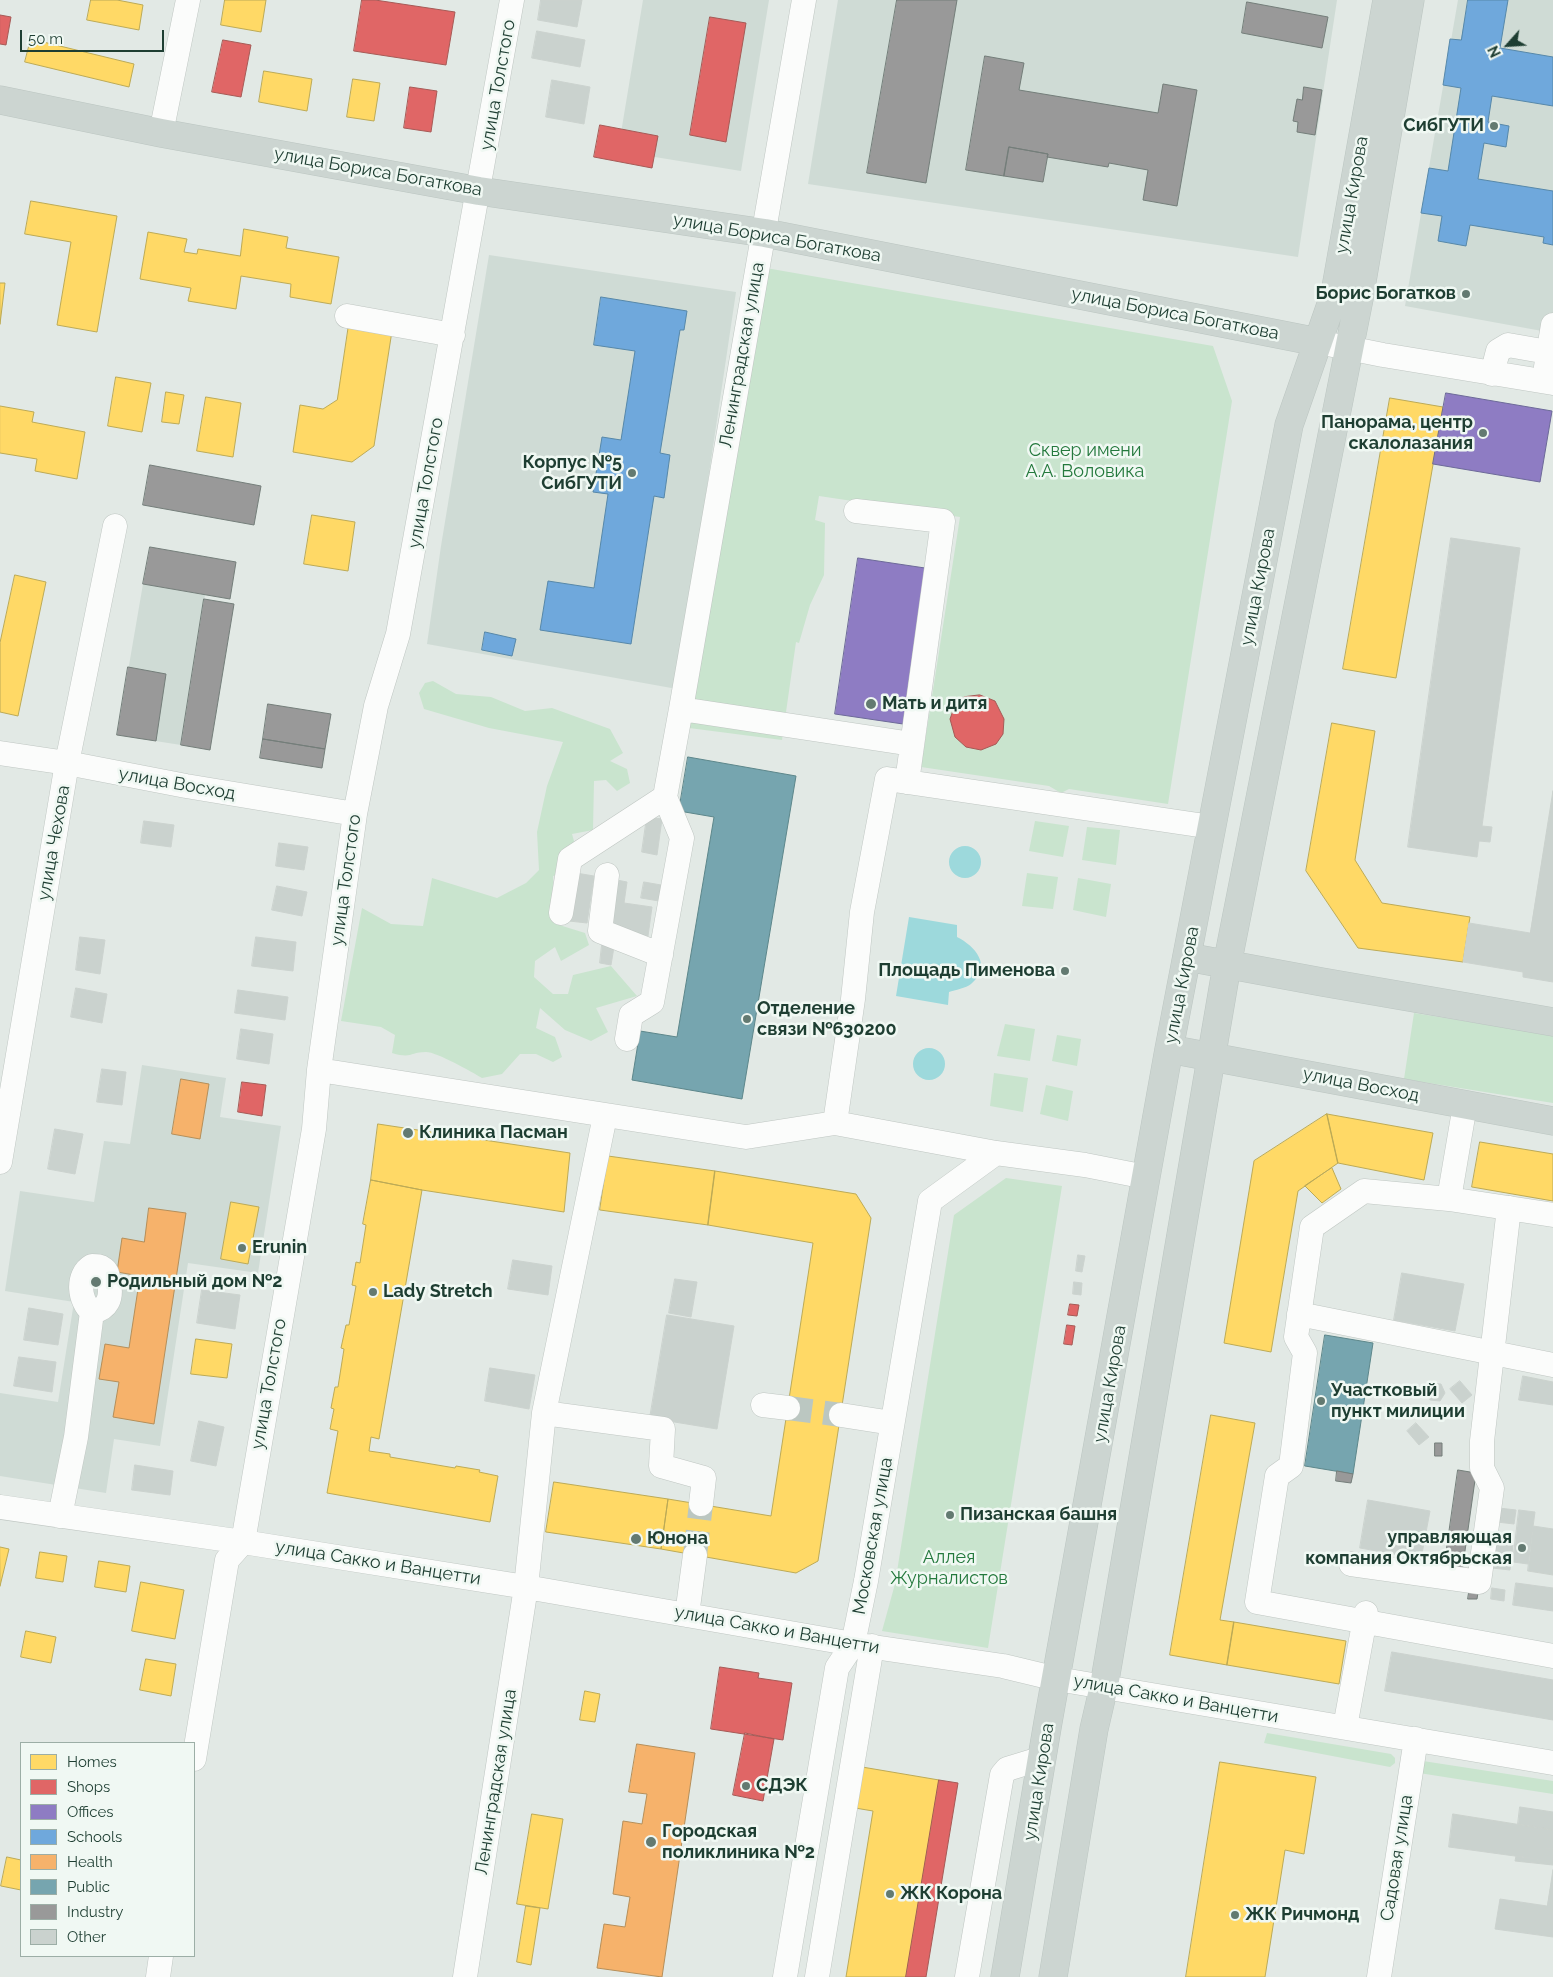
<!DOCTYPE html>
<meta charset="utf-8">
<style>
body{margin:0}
#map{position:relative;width:1553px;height:1977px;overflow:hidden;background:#e2e9e5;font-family:Raleway,sans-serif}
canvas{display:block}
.legend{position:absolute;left:20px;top:1742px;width:175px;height:215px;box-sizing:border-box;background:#f0f8f3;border:1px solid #9caea6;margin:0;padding:6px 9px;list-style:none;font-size:15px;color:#1e3e32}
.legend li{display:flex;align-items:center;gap:10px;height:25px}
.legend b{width:25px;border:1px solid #9caea6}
.north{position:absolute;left:1483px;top:20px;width:50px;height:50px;-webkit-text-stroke:4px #f0f8f3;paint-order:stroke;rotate:244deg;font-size:14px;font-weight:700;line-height:20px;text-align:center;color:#1e3e32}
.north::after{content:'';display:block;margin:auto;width:18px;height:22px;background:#1e3e32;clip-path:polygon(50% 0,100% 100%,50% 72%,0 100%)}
.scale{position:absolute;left:20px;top:30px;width:144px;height:22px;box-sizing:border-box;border:2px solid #1e3e32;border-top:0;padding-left:6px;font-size:15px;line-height:18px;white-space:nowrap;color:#1e3e32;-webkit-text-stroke:4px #f0f8f3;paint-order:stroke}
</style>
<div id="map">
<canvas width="1553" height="1977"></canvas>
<ul class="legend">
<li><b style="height:14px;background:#ffd966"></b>Homes</li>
<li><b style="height:14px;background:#e06666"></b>Shops</li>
<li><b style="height:14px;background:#8e7cc3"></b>Offices</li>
<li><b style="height:14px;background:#6fa8dc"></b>Schools</li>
<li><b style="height:14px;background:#f6b26b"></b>Health</li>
<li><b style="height:14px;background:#76a5af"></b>Public</li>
<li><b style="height:14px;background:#999"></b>Industry</li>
<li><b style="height:14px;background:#cad2ce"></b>Other</li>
</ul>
<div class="north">N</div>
<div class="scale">50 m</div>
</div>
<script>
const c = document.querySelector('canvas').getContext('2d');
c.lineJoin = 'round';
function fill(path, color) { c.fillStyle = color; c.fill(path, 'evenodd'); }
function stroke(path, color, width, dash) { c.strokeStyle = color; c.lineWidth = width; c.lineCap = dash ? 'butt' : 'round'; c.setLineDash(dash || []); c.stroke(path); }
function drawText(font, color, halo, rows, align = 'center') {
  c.font = font + ' Raleway,sans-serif'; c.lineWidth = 5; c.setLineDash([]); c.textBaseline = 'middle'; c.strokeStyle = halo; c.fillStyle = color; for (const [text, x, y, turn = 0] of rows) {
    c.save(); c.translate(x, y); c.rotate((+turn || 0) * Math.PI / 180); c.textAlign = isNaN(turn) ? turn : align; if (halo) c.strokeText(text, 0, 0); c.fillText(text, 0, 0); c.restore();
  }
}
fill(new Path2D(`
 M643,0h126l-28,171 -123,-20z
 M838,0h499l-39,257 -490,-73z
 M1458,0h95v333l-148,-27z
 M489,255l247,37 -59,397 -250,-45 14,-98z
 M143,584l62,11 -24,150 -64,-10z
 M142,1065l84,13 -6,39 61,9 -23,147 -70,-10 -28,183 -46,-7 -8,54 -106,-17v-83l58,9 16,-100 -69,-11 15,-100 74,11 10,-61 26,3z`), '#cfdbd5');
fill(new Path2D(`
 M766,268l447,78 19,55 -64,403 -99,-15 -8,4 -12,-7 -128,-19 39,-250 -141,-21 -4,24 10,3 -1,52 -14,30 -11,38 -3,-1 -14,98 -93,-12z
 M433,681l23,13 35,3 34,14 27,-3 58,21 13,24 -13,8 17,8 3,14 -13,8 -11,-11 -12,1 -1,49 -21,4 6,21 -7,16 -18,5 3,48 29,9 4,12 -28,16 -6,-14 -20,14 -1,16 19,17h15l5,-19 38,-9 26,30 -41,12 12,24 -17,9 -26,-11 -25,-22 -4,20 19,9 7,20 -9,5 -17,-8h-16l-18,20 -20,4c-10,-6 -45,-26 -56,-26 -16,0 -14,7 -34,1l3,-18 -14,-8 -40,-6 21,-113 29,16 32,2 9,-48 65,20 29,-15 13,-13 -2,-38 10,-46 16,-44 -74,-14 -65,-19 -5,-16 6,-10z
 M1035,821l34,5 -6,31 -34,-6z
 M1087,827l33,3 -4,35 -34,-5z
 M1027,873l31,4 -5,32 -31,-3z
 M1078,878l33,6 -5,33 -33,-7z
 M1414,1013l139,22v68l-149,-24z
 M1005,1024l30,5 -5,32 -33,-5z
 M1057,1035l24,4 -4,27 -25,-5z
 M994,1073l34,5 -5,34 -33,-6z
 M1046,1085l27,6 -5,30 -28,-7z
 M1006,1178l56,8 -74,462 -106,-17 13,-47 59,-369z
 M1267,1733l124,21 4,4v5l-5,4 -126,-24z
 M1423,1761l130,20v13l-134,-21z`), '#c9e4ce');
fill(new Path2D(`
 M949 862a16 16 0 1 1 32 0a16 16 0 1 1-32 0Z
 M909,917l48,8v12c18,9 36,29 14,47 -5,4 -16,6 -22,8l-1,13 -52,-9z
 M913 1064a16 16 0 1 1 32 0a16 16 0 1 1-32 0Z`), '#9dd9dc');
const homes = new Path2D(`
 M91,0h26l26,5 -4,25 -52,-10z
 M225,0h41l-5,32 -40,-7z
 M31,39l103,25 -5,23 -104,-25z
 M264,71l48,8 -5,32 -48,-9z
 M353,79l27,4 -6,38 -27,-4z
 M31,201l86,15 -20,116 -40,-7 14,-83 -46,-8z
 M244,229l44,8 -2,11 53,9 -8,47 -41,-7 1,-13 -50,-8 -5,33 -48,-8 3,-13 -51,-9 8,-47 39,7 -3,13 13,2 1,-5 42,7z
 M0,283h5l-5,41z
 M349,324l43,7 -18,115 -22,16 -59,-10 7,-47 23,4 14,-9z
 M116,377l35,6 -9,49 -34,-6z
 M166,392l18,3 -5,29 -17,-2z
 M206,397l35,6 -8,54 -36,-6z
 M1390,398l53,9 -47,271 -53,-9z
 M0,406l34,6 -2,10 53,10 -8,47 -42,-8 2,-12 -37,-6z
 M312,515l43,7 -7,49 -44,-7z
 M15,575l31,7 -28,134 -18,-4v-69z
 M1332,723l43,8 -20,129 27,43 88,14 -7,45 -105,-14 -52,-77z
 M1327,1114l11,49 -40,28 -27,161 -47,-9 30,-182z
 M1327,1114l106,19 -9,47 -86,-17z
 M378,1124l192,29 -6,59 -142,-22 -51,-10z
 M1480,1142l73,12v47l-81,-14z
 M608,1156l107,15 -7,54 -108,-15z
 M1332,1168l9,21 -19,14 -17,-17z
 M715,1171l141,23 15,24 -53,343 -22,12 -135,-24 7,-50 103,17 42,-273 -105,-18z
 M371,1180l51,10 -43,249 -8,-2 -2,14 21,3v3l65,11 1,-2 24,4 -1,2 19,4 -8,46 -163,-29 11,-62 -8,-2 4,-20 -3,-1 4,-21h3l6,-38 -3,-1 5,-23h3l7,-39 -4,-1 4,-23 4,1 6,-38 -3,-1z
 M231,1202l28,5 -11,57 -27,-5z
 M196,1339l36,5 -5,34 -36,-4z
 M1211,1415l44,8 -35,197 14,2 -7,43 -57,-10z
 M554,1482l114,17 -7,50 -115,-17z
 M0,1547l9,2 -9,37z
 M40,1552l27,4 -4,26 -27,-4z
 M99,1561l31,5 -4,26 -31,-5z
 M141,1582l43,8 -9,49 -43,-8z
 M1234,1622l112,19 -7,43 -112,-19z
 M26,1631l30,6 -5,26 -30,-6z
 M146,1659l30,5 -5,32 -31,-6z
 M585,1691l15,3 -5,28 -15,-2z
 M1220,1762l96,15 -12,77 -19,-4 -20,127h-79z
 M862,1767l77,13 -33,197h-60l27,-166 -18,-3z
 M532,1814l31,5 -15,90 -31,-5z
 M7,1857l14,3v30l-20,-4z
 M526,1906l14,2 -9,57 -14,-3z`);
fill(homes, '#ffd966');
stroke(homes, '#bcaa56', 1);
const shops = new Path2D(`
 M362,0h13l80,12 -9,53 -92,-14z
 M0,15l11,2 -5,28 -6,-1z
 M710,17l36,6 -20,119 -36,-7z
 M223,40l28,5 -10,52 -29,-5z
 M410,87l27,4 -6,41 -27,-4z
 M600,125l58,11 -6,32 -58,-11z
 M980,695l15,6 9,18 -1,15 -7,10 -15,6 -15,-3 -11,-10 -5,-18 5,-14 9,-8z
 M242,1082l24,3 -4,31 -24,-4z
 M1070,1304l9,1 -2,11 -9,-1z
 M1067,1325l8,1 -3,19 -8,-1z
 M720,1667l39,6 -1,5 34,5 -9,57 -72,-11z
 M745,1733l29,6 -11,62 -30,-6z
 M939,1780l19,3 -32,194h-20z`);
fill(shops, '#e06666');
stroke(shops, '#a65a56', 1);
const offices = new Path2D(`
 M1446,393l106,18 -12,71 -107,-18z
 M858,558l67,10 -22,156 -68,-10z`);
fill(offices, '#8e7cc3');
stroke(offices, '#6c6998', 1);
const schools = new Path2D(`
 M1468,0h40l-8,48 53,9v49l-61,-10 -4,26 21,4 -3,21 -22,-4 -6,36 75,12v54l-10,-2 1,-6 -74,-12 -4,21 -28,-5 4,-25 -21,-3 8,-45 19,3 13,-83 -18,-3 7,-46 11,1z
 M601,297l86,14 -3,19h-4l-20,123 10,2 -6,43 -10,-2 -23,148 -91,-14 8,-49 46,7 14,-94 -15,-2 9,-55 19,3 14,-89 -41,-6z
 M485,632l31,7 -4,17 -30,-6z`);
fill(schools, '#6fa8dc');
stroke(schools, '#5788a9', 1);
const health = new Path2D(`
 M181,1079l28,5 -9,55 -28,-5z
 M149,1208l37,5 -32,211 -41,-7 6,-35 -20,-3 6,-35 24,4 11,-72 -23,-4 5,-34 22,4z
 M637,1744l58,9 -33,224 -65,-9 7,-44 21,3 5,-30 -17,-3 10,-73 19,3 5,-30 -18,-2z`);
fill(health, '#f6b26b');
stroke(health, '#b58f5a', 1);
const public = new Path2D(`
 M688,757l108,19 -54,323 -110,-19 8,-49 37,6 37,-220 -35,-6z
 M1325,1335l48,8 -20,131 -48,-8z`);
fill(public, '#76a5af');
stroke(public, '#5c868a', 1);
const industry = new Path2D(`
 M897,0h60l-31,183 -59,-10z
 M1247,2l81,15 -6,31 -80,-15z
 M985,56l39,7 -5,27 139,23 5,-29 34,6 -20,116 -34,-6 5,-30 -39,-7 -1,4 -61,-10 1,-3 -39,-7 -5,29 -38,-6z
 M1304,87l18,3 -7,45 -18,-3 1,-10 -5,-1 4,-22 5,1z
 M1009,147l39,7 -5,28 -39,-6z
 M150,465l111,21 -7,39 -111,-20z
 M150,547l86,15 -6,37 -87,-15z
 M204,599l30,5 -24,146 -29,-5z
 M128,667l38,7 -10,67 -39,-6z
 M268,704l63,10 -6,35 -62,-10z
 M263,739l62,10 -3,19 -62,-10z
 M1435,1443h7v13h-7z
 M1458,1470l18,3 -14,99 -18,-3z
 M1337,1471l16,3 -2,9 -15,-2z
 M1470,1586h9l-2,13h-9z`);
fill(industry, '#999');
stroke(industry, '#747e7a', 1);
const building = new Path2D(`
 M541,0h41l-5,27 -39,-7z
 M537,31l48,9 -5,27 -48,-9z
 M552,80l38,7 -6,37 -38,-7z
 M1451,538l69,10 -38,278 10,1 -2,15 -11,-1 -2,16 -69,-10z
 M1553,791v191l-30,-5v-5l-60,-10 6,-39 61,10z
 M647,817l15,2 -5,36 -15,-3z
 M144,821l30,4 -3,22 -30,-4z
 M279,843l29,4 -4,23 -28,-4z
 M576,873l18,3 -7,47 -18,-2z
 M617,880l10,2 -3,21 28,4 -4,29 -38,-6z
 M644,882l17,3 -2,16 -18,-3z
 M277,886l30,6 -5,24 -30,-6z
 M80,937l25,3 -5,34 -24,-4z
 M256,937l40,5 -3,29 -41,-5z
 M602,945l12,2 -3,18 -11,-2z
 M76,988l31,6 -5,29 -31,-6z
 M238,990l50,7 -3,23 -50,-7z
 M241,1029l32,5 -4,30 -32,-5z
 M102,1069l24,3 -4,33 -25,-3z
 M55,1129l28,5 -8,40 -27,-5z
 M1078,1255l7,1 -3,16 -6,-1z
 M513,1260l39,6 -4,29 -40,-6z
 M1402,1273l62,11 -9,47 -61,-11z
 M675,1279l22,3 -6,35 -22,-4z
 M1074,1282l8,1 -1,12 -8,-1z
 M202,1290l38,5 -5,34 -38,-6z
 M29,1308l34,6 -5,31 -34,-5z
 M667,1315l67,11 -17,103 -67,-11z
 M19,1357l37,5 -4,30 -38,-6z
 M490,1368l45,7 -6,34 -44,-8z
 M1523,1376l30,6v23l-34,-5z
 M1460,1381l12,14 -10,8 -12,-14z
 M1431,1383l10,1 4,9 -5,8 -10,-1 -4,-9z
 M199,1421l25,6 -8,39 -25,-5z
 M1416,1423l13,14 -10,8 -12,-14z
 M135,1465l38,6 -3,24 -38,-5z
 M1368,1500l62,11 -9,48 -61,-11z
 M1499,1508l17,2 -2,14 -17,-2z
 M1519,1510l16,2 -7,52 -15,-2z
 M1533,1526l20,3v46l-25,-4z
 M1495,1543l18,2 -3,25 -18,-2z
 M1516,1583l37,5v23l-40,-6z
 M1492,1588l13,2 -1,11 -13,-2z
 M1392,1652l161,28v40l-168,-29z
 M1520,1807l33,5v18l-35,-6z
 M1453,1814l100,16v18h-7l-2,12 -95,-13z
 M1546,1848h7v17l-38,-4 1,-5 28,4z
 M1553,1870v67l-58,-8 5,-30 47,7z`);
fill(building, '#cad2ce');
stroke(building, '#cbd2ce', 1);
stroke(new Path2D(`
 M788,1408l53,7
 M695,1555l6,-51`), '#bbc7c1', 24, [24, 12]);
const minor = new Path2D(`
 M161,133l27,-133
 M347,316l106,19
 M1318,342l65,13 170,28
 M1546,367l7,-42
 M1492,374l6,-23 10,-6 45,8
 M856,511l87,10 -36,261
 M681,709l123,-709
 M0,753l67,10 119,23 169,28
 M607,875l-7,56 61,24
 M561,913l9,-54 95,-62
 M627,1039l4,-24 21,-13 30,-164 -17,-41 16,-88 231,35
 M319,1070l427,67 89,-14 161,30 89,12 61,12
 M835,1123l18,-124 9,-87 25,-133 325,48
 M0,1162l67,-399 48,-237
 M1449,1199l16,-94
 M1553,1215l-104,-16 -85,-8 -52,36 -16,110 9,16 -14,113 -14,10 -20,126 296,54
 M92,1266c5,0 8,0 12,3 4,3 4,9 5,14 3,15 -1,26 -17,29 -13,-11 -16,-37 0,-46z
 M1299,1314l254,51
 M763,1405l25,3
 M544,1413l119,16 -2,37 43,12 -3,26
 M841,1415l51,8
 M0,1507l243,35 283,45 327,57 150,22 54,13 496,84
 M60,1516l16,-79 16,-125
 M1351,1564l128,18 13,-94 -10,-20v-27l27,-233
 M687,1615l8,-60
 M1345,1727l21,-114
 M194,1759l33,-199 16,-18 71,-413 5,-59 36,-256 21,-108 22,-72 114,-634
 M158,1977l3,-21
 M465,1977l61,-390 18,-174 61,-297
 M785,1977l52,-309 16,-24 13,-63 64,-380 66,-48
 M817,1977l55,-331
 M967,1977l35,-202 5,-6 36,-11
 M1379,1977l37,-238`);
const major = new Path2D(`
 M0,100l161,33 318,58 286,42 553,109
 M1187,957l135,25 231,40
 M1169,1049l384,72
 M1005,1977l43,-255 121,-673 120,-624 46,-132 52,-293
 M1053,1977l41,-248 10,-43 123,-721 132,-666 51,-299`);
stroke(minor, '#bfc6c2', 25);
stroke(major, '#bbc5c1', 29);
stroke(minor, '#fbfcfb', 24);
stroke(major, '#ccd5d1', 28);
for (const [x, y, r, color] of [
 [1494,126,5,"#637a71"],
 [1466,294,5,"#637a71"],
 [1483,433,5,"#637a71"],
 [632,473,5,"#637a71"],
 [871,704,6,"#637a71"],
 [1065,971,5,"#637a71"],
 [747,1019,5,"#637a71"],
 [408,1133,6,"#637a71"],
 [242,1248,5,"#637a71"],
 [96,1282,6,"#637a71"],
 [373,1292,5,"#637a71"],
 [1321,1401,5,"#637a71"],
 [950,1515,5,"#637a71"],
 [636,1539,6,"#637a71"],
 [1522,1548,5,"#637a71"],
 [746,1786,5,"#637a71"],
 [651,1842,6,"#637a71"],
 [890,1894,5,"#637a71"],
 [1235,1915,5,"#637a71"]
]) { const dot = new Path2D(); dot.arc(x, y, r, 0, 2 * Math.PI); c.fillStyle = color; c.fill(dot); stroke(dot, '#f0f8f3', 2); }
drawText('18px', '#1e3e32', '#f0f8f3', [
 ["улица Толстого",498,85,-80],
 ["улица Бориса Богаткова",378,172,10],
 ["улица Кирова",1352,195,-80],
 ["улица Бориса Богаткова",777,238,10],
 ["улица Бориса Богаткова",1175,314,11],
 ["Ленинградская улица",742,355,-80],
 ["улица Толстого",426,483,-80],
 ["улица Кирова",1258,587,-79],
 ["улица Восход",177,784,10],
 ["улица Чехова",54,843,-80],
 ["улица Толстого",346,880,-82],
 ["улица Кирова",1182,985,-79],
 ["улица Восход",1361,1085,11],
 ["улица Толстого",269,1384,-80],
 ["улица Кирова",1110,1384,-80],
 ["Московская улица",873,1536,-80],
 ["улица Сакко и Ванцетти",378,1563,9],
 ["улица Сакко и Ванцетти",777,1630,10],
 ["улица Сакко и Ванцетти",1176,1699,10],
 ["Ленинградская улица",496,1782,-81],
 ["улица Кирова",1039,1782,-81],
 ["Садовая улица",1397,1858,-81]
]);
drawText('bold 18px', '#1e3e32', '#f0f8f3', [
 ["СибГУТИ",1484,126,"right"],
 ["Борис Богатков",1456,294,"right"],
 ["Панорама, центр",1473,423,"right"],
 ["скалолазания",1473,444,"right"],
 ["Корпус №5",622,463,"right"],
 ["СибГУТИ",622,484,"right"],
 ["Мать и дитя",882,704],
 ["Площадь Пименова",1055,971,"right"],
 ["Отделение",757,1009],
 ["связи №630200",757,1030],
 ["Клиника Пасман",419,1133],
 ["Erunin",252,1248],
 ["Родильный дом №2",107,1282],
 ["Lady Stretch",383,1292],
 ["Участковый",1331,1391],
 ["пункт милиции",1331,1412],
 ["Пизанская башня",960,1515],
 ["управляющая",1512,1538,"right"],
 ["компания Октябрьская",1512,1559,"right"],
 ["Юнона",647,1539],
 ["СДЭК",756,1786],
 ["Городская",662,1832],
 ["поликлиника №2",662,1853],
 ["ЖК Корона",900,1894],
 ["ЖК Ричмонд",1245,1915]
], 'left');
drawText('18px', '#24793d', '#f0f8f3', [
 ["Cквер имени",1085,451],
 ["А.А. Воловика",1085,472],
 ["Аллея",949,1558],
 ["Журналистов",949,1579]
]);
</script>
